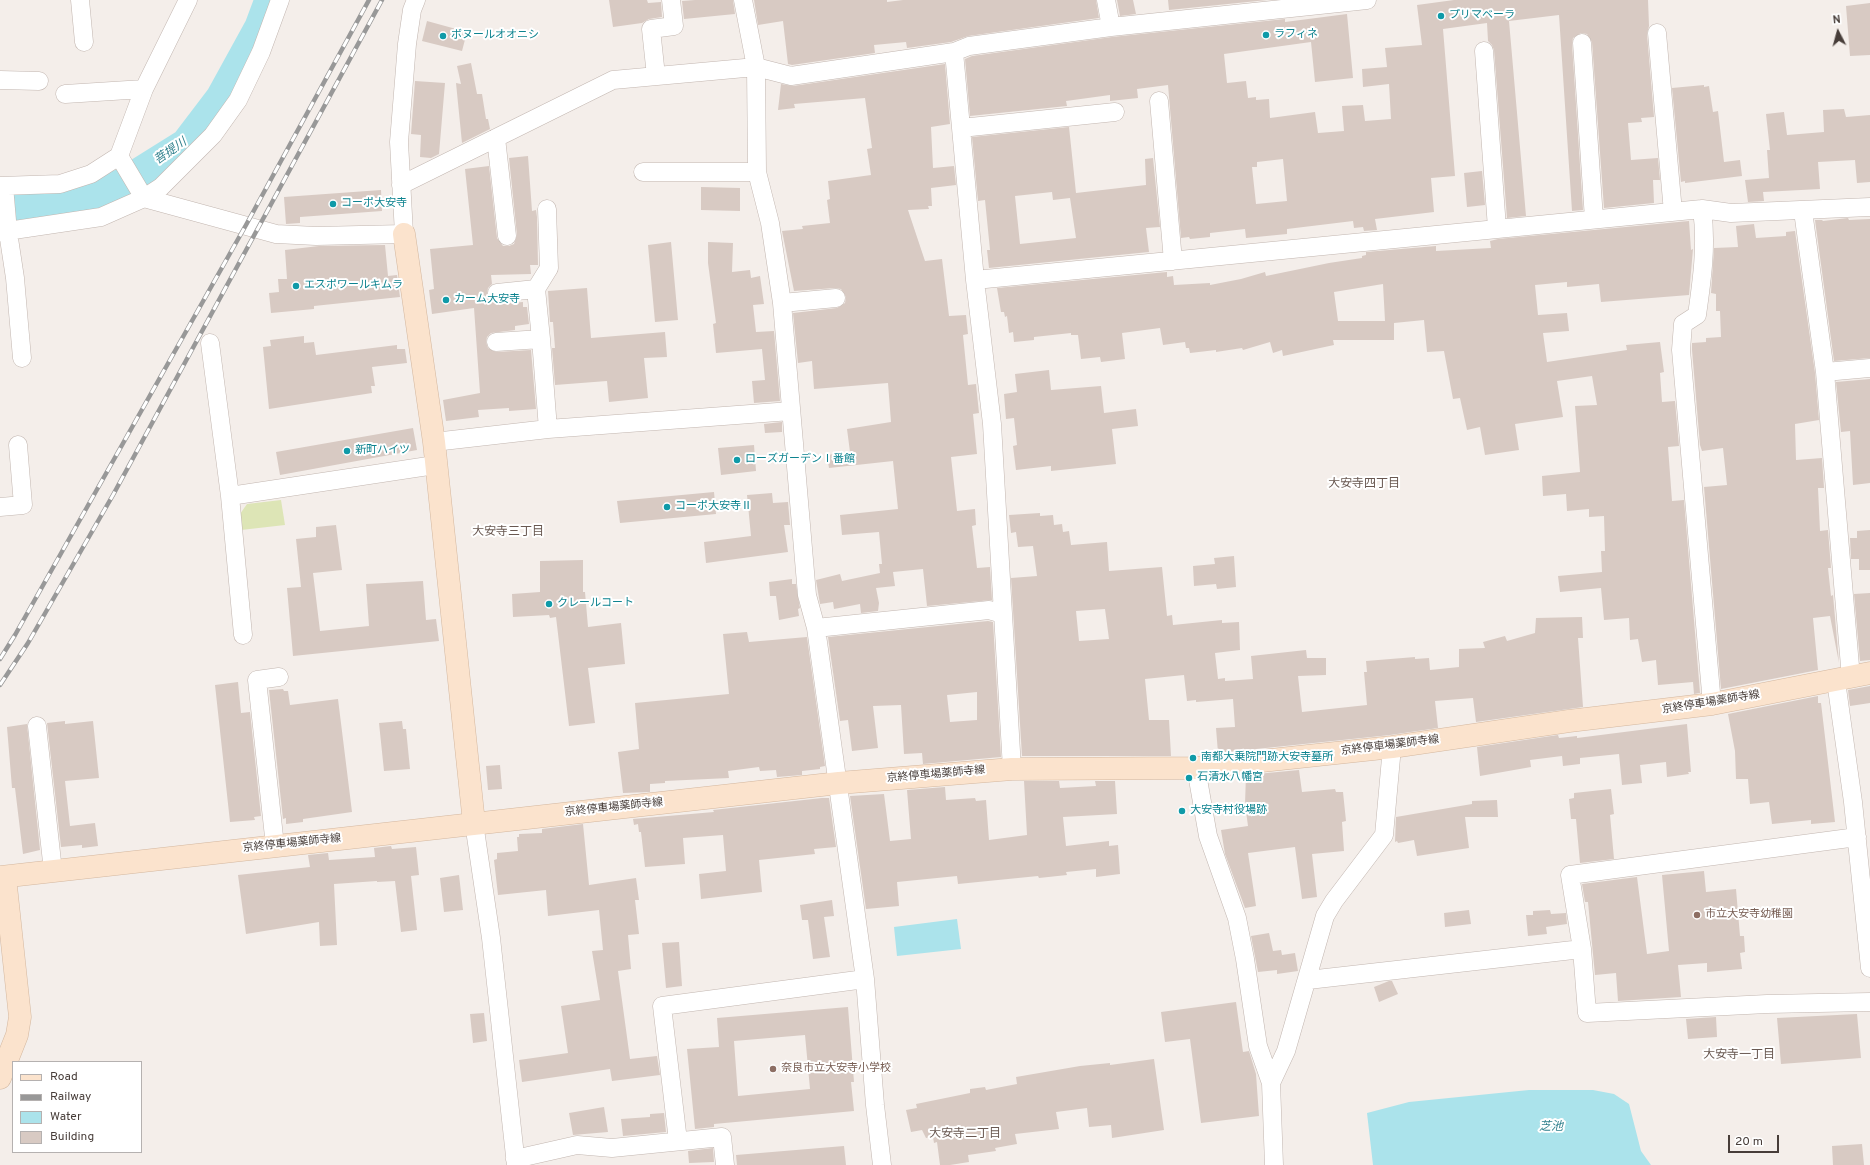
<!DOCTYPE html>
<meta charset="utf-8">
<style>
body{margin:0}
#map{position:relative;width:1870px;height:1165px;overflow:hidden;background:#f4eeea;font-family:Overpass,sans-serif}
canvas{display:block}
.legend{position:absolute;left:12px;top:1061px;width:130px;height:92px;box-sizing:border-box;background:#fff;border:1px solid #b5b1b0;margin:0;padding:5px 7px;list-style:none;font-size:12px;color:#473d39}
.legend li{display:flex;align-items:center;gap:8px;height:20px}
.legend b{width:20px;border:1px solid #b5b1b0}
.north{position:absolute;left:1818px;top:12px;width:40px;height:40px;-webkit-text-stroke:3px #fff;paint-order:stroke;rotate:354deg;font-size:11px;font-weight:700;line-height:16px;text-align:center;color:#473d39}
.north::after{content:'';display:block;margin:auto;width:14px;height:18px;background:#473d39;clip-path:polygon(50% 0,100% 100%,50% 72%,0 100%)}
.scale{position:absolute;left:1728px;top:1135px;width:51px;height:18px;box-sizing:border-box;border:2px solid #473d39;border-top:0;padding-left:5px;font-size:12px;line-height:14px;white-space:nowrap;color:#473d39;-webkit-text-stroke:3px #fff;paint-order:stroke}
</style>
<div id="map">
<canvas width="1870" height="1165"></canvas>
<ul class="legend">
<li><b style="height:5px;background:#fbe3cd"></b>Road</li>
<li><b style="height:5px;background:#989898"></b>Railway</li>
<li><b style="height:11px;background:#abe3eb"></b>Water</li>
<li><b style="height:11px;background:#d8cac3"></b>Building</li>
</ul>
<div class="north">N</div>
<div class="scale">20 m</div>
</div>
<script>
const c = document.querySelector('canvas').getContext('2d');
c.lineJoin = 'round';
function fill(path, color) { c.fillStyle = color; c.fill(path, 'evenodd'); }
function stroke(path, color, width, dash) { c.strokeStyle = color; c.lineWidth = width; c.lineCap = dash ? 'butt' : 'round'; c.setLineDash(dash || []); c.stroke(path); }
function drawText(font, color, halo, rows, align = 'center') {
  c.font = font + ' Overpass,"Noto Sans JP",sans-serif'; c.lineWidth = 4; c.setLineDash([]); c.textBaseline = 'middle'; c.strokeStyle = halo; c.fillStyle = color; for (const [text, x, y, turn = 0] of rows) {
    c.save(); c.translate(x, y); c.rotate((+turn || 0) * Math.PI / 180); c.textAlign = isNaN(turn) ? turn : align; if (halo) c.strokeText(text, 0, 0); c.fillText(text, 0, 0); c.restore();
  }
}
fill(new Path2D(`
 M281,500l4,25 -44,5 -1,-16 7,-10z`), '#dde5b6');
fill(new Path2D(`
 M957,919l4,30 -64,7 -3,-29z
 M1529,1090h64l21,4 15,10 12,47 10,14h-278l-6,-52 42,-11z`), '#abe3eb');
stroke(new Path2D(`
 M0,209l75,-7 47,-18 64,-40 35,-46 39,-71 10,-27`), '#abe3eb', 31);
fill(new Path2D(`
 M609,0h38l1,3 13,-1 1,15 -13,2 -7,4 -29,4z
 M695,0h38l2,14 -51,5 -2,-18z
 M754,0h133v2l16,-2h193l3,18 -131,18 -17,6 -44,6 -1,-6 -32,3 1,8 -83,12 -4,-1 -5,-43 -25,4z
 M1117,0h16l3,14 -16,2z
 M1168,0h99l-98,10z
 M1454,0h194l1,26 -2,8 7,83 -13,1 1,4 -14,1 3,37 27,-2 2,22h-7l1,23 -50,5 -12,-166 -5,-8 -6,-1 -8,5 -1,6 11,166 -11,1 -13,-196 -50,6 17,195 -19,2 -13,-168 -2,-5 -4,-4 -1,-18 -44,6 12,147 -24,2 3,34 -59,7 2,11 -13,1 -1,-4 -9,1 -1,-7 -66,8v5l-41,4 -1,-9 -35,4v4l-20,2 -1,-2 -8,1 -13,-153 -31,4 1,9 -28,3v-6l-44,6 1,5 -97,10 -5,-57 7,-3 140,-19 173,-18v3l62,-8 6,64 -38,4 -4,-40 -87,12 3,29 19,-2 2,17 8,-1v3l13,-1 1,19 45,-6 3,21 26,-2 -2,-25 21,-1 2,16 26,-2 -2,-35 -26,3 -1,-18 25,-2 -2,-19 37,-3 -5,-40zM1283,159l4,42 -31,3 -4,-37h5v-5z
 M1870,3v52l-20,1 -4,-50z
 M427,21l40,11 -5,19 -40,-10z
 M471,63l6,31h5l4,25h2l2,10 -28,14 -6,-60 5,1 -4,-18z
 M945,64l5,60 -19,3 2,41 21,-2 2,19 -25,3 1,18h-4l1,3 -21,1 17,51 17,-2 7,57 17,-1 2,19 -5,1 5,50 8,-1 3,29 -6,1 4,40 -26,3 6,54 18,-2 1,16 -4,1 5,42 13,-1 2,33 -65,6 -4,-37 -30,3 2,14 -19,2 3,15 -1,8 -17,2 -1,-9 -26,5 -1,-7 -13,2 -4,-24 24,-6 2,7 38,-8 -1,-9h3l-3,-32 -37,3 -2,-20 58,-6 -5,-48 -64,7 -2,-13 23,-3 -3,-23 44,-7 -3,-39 -74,6 -2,-28 -14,2 -5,-50 44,-5 8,-5 1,-6 -5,-8 -6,-1 -41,3 -12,-60 21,-2 -1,-3 28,-3 -3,-23 3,-1 -2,-18 43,-6 -4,-26 5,-1 -7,-50 -71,6 1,4 -17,2 3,-26 12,2z
 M415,81l30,2 -6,71 -8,4 -11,-1 1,-22 -10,-1z
 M1704,85v2l5,-1 4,26 5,-1 6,51 16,-2 2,16 -57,7v-2l-4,1 -9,-94z
 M1844,109l2,8 24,-2v67l-13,1 -2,-23 -37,2 2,27 -57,3 1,9 -16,1 -3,-22 24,-2 -2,-28h3l-4,-36 18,-2 3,23 37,-3 -1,-22z
 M1069,127l7,66 70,-8 -1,-26 8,-1 7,69 -14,1 3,24 -160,16 -2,-18h3l-5,-50 -7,1 -6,-64zM1052,192l1,8 17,-2 6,40 -56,6 -5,-48z
 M528,156l4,55 4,-1 1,7 1,48h-8l1,9 -40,1 1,9 -4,4 -1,6 2,5 10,5 24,-2v5h4l2,17 -14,2v4l-24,3 -4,4 -1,5 2,6 8,4 35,-2 5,59 -27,2v-3l-31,2 1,7 -33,4 -3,-21 37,-7 -6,-85 -42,6 -3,-24 5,-1 -4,-40 43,-4 -8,-76 24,-3 8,72 6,8h6l5,-2 3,-9 -8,-77z
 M1482,171l3,34 -18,2 -3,-34z
 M701,187l39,1v23l-39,-1z
 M381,190l1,21 -82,6v6l-14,1 -2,-27z
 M1848,218l1,2 21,-1v139l-36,3 -19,-141h7l1,1z
 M1689,221l2,29 2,-1 -4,46 -88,7 -2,-18 -32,3v-5l-32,3 3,30 29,-2 2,18 -26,2 4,29 80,-12 -1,-5 34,-3 4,30 -4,1 2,29 13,-1 4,45 -11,1 4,54 12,-1 16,193 -6,1 -1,-12 -35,3 -2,-25 -14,2 -4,-23 -8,1 -1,-22 -25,2 -3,-32 -41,4 -2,-16 44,-4 -1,-21h4l-1,-35 -15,1v-8l-22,2 -1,-17 -23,2 -1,-20 38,-4 -5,-66 22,-1 -5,-29 -35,5 6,36 -48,7 4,26 -34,5 -5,-28 -13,3 -7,-32 -7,1 -9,-48 -17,1 -3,-32 -30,3v17h-61l1,5 -51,11 -1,-6 -9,3 -3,-11 -27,8 -1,-2 -26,4v-2l-26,3 -1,-5h-3l-1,-6 -22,3 -3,-17 -38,5 3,26 -24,3 -1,-5 -19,2 -3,-24h-7v-2l-37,4v3l-20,2 -1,-10 -4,1 -2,-17 -2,1 -1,-5h-3l-4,-24 170,-16v5l6,-1 1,9 36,-2v2l31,-6 24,-7 1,4 63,-13 33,-5v-2l4,-1v-3l70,-6v5l55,-3 -1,-7 8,-2zM1383,284l2,37h-47l-4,-29z
 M1754,224l2,14 30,-2v-4l9,-1 20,142 4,47 -24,4 1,36 26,-2 2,30h-6l2,43 8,-1 3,38h-3l3,28 2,-1 6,68 -9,-47 -17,2 5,52 -97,19 -17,-202 23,-2 -4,-37 -21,3 -2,-6 -8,-95v-7l14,-1v-4l15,-1 -1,-26h-4v-17l-5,-1 3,-45 24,-1 -2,-21z
 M671,242l7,78 -23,2 -7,-77z
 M708,242l25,1 -1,29 18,-2 1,8 9,-2 4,28 -11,1 3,27 18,-1 6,70 -26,2 -2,-22 13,-1 -3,-31 -46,4 -3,-29 3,-1 -8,-60z
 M385,245l3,31 9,-1 3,22 -86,9v3l-43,4 -2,-20 10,-1 -1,-13h9l-2,-29 34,-4z
 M587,288l4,50 74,-6 2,25 -23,1 4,40 -39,4 -2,-21 -52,4 -3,-37h3l-2,-26h-3l-2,-31z
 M304,336v7l10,-1 2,13 81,-10v4h8l2,14 -35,4 3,19h-4l1,7 -103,16 -6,-62 8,-1 -1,-6z
 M1049,370l2,20 50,-4 3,27 32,-4 2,17 -26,3 4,35 -65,7v-5l-35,4 -3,-24 4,-1 -3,-27 -8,1 -2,-25 13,-2 -2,-18z
 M1870,379v104l-17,2 -3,-54 -9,1 -5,-50z
 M782,422v10l-17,1 -1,-9z
 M413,428l4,22 -137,25 -4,-23z
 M754,445l2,26 -35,4 -3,-27z
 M714,492l2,22 -96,9 -3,-22z
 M772,493l1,10 15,-1 2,23h-6l4,27 -82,11 -2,-21 47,-6 -4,-41z
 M1040,513v3l13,-1 1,10 8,-1 1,8 6,-1 2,14 36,-3 2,29 53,-4 5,49 5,-1 1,10 49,-5v3l17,-1 1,28 -25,3 3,26 7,-1v3l28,-2 -2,-23 55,-6 1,8h19v17l-28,1 4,36 65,-7 -3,-33h3l-1,-11 49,-4v2l14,-1 1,12 29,-3v-18l26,-1 -2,-6 22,-6 2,5 28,-8 1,-15 46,-1 1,21h-5l5,69 -107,15 -3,-24 -38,3 3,27 -48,7 -172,18 -2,-25 19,-1 -2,-28 -37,3v-2l-9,1 -3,-26 -39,4 4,41h20l2,36h-149l-11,-178 26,-2 -4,-30 -15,1 -2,-15 -5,1 -2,-18zM1105,609l4,30 -30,2 -3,-30z
 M336,525l6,45 -29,3 7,58 49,-5 -3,-42 57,-3 3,39 10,-1 3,22 -146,15 -6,-68 14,-1 -5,-48 20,-2v-10z
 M1870,530v40h-11v-11h-8l-1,-21h7v-7z
 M1234,556l2,31 -19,2 -1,-5 -22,2 -1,-20 22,-2 -1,-6z
 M583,560v32h2l3,35 33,-4 4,41 -37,4 7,55 -26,3 -13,-109 -6,1 -1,-3 -36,2 -1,-23 28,-2v-31z
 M792,579v5h4l4,24 -2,1 1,7 -20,4 -3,-24h-6l-1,-14z
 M1870,593v67l-10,1 -6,-67z
 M988,621l5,1 8,135 -78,7 -1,-11 -18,1 -3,-49 -28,1 5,42 -26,3 -4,-31 -8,1 -12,-84zM977,692v28l-27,2 -3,-27z
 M747,632l2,10 58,-5 18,129 -5,1v2l-18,2v4l-25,2 -1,-7 -16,1 -1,-4 -31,4 1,7 -64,3v2l-15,1v8l-27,1 -5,-41 21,-3 -4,-46 94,-9 -6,-60z
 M238,682l3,31 9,-1 11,104 -7,1 1,3 -25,2 -15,-137z
 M1870,686v17l-20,3 -2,-16z
 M283,689l1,2h4l2,14 48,-6 14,113 -49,7v3l-17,2v-6l-3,1 -14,-129z
 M1818,696v7h3l14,119 -24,2v-4l-39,4 -3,-22 -19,2 -2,-25h-12l-1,-28 -7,-37z
 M65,721v3l28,-3 6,57 -34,3 5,45 25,-3 3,23 -16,2v-3l-21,2 -14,-124z
 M402,721l1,8h3l4,40 -26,2 -5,-48z
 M27,724l13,126 -17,4 -8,-66h-3l-5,-61z
 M1687,724l4,48h-3l1,2 -22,3 -1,-15 -26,3 2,18 -20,2 -3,-31 -39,4v6l-17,2 -1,-10 -32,4 1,7 -51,9 -3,-29 81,-12 1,3 18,-2v2z
 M500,765l2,24 -14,1 -2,-24z
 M1299,770l3,22 33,-3 1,3h7l3,29 -4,1 2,29 -32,3 5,43 -15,2 -7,-52 -47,6 8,53 -11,2 -20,-54 -4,-24 27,-4 -3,-22 1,-29z
 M1024,781h35l1,7 36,-2 -1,-5h20l2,33 -54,3 3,29 43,-5v5l9,-1 2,29 -24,3v-8l-30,3 1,3 -28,3 -1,-2 -80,8 -1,-8 -60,6 2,24 -33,3 -16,-113 34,-2 6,47 21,-2 -4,-49 38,-3 1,13 29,-2 1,3 10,-1 3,40 38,-5z
 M1611,789l3,25 -4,1 4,44 -34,4 -4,-44h-5l-2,-20 5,-1v-5z
 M822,798h7l7,49 -22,2 1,5 -56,6 3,32 -61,7 -2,-25 27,-3 -3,-36 -40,3 2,26 -40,3 -4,-35h-2l-1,-8 -4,1 -1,-6 81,-7 -1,-2z
 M1497,800l1,17h-33l4,31 -52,8 -3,-16 -16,3 -1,-2 -2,1 1,-25 76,-13v-3z
 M583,824l6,61 47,-7 3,22h-4l4,34 -11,1 3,34 -13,2 12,88 27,-3 3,19 -48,6 -2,-12 -88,13 -3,-22 49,-7 -7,-47 39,-6 -8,-49 11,-1 -4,-40 -51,6 -2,-26 -48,5 -4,-35 3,-1v-6l21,-2 -1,-14h2v-3l23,-1v-4z
 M391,846l1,3 24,-2 3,28 -8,1 6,54 -16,2 -6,-51 -18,1v-1l-43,3 3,61 -17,1 -1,-24 -73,12 -8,-59 72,-8 -2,-12 20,-2 1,7 46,-3 -1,-9z
 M1704,871l2,21 30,-3 4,47h4l1,16 -5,1 2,16 -35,3v-9l-29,2 3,32 -63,4 -2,-28 -21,2 -7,-73h-3l-3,-18 55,-7 10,77 22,-3 -7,-76z
 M459,875l4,35 -19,2 -4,-34z
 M832,900l2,16 -10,1 6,40 -17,2 -5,-39h-6l-2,-15z
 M1469,910l2,14 -26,3 -1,-14z
 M1550,910l1,4 15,-1 1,11 -21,3 1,7 -19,2 -2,-21h7v-4z
 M1269,933l4,18 8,-1 1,5 13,-2 3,18 -21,3v-4l-19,2 -7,-36z
 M679,942l3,44 -16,2 -4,-45z
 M1389,981h3l6,13 -19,8 -5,-15z
 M1236,1002l7,50 6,-1 7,23 3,42 -58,7 -11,-84 -25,3 -4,-30z
 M848,1007l6,75h-3l3,29 -140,13v3l-19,2 -8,-80 32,-2 -2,-29zM805,1035l5,54 -72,7 -4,-55z
 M484,1013l3,28 -14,2 -3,-29z
 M1857,1014l4,44 -80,6 -4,-46z
 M1716,1017l1,20 -29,2 -2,-20z
 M1154,1059l10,71 -52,8 -1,-13 -22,2 -2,-19 -31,4 3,17 -44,5 2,10 -22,4 1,3 -28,4 1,7 -19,3h-10l-3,-23 -3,1 -1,-6 -7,1 -4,-8 -11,2 -5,-22 11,-2 -1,-4 54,-11v-4l15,-2 1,3 31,-6 -1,-7 64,-11 30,-3v2z
 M604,1107l4,25 -35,3 -4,-22z
 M664,1113l2,19 -43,4 -2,-17 29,-2v-3z
 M1862,1144l2,21h-31l-1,-19z
 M844,1146l2,19h-109l-1,-10z
 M713,1148l1,14 -25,1 -1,-12z`), '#d8cac3');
const street = new Path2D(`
 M80,0l4,42
 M743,0l13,67 1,105 13,51 12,80 25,292 9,33 49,351 10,126 7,60
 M1106,0l5,27
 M1657,33l16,179
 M1582,43l12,176
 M1484,51l13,177
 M954,52l21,228 17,144 20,345
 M656,76l-5,-47 23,-3 -3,-26
 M0,80l39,1
 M65,94l79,-5
 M1159,101l14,160
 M961,128l154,-16
 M496,138l11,98
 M119,156l25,42 132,36 40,2 88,-2 -5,-92 8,-98 5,-34 4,-10
 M643,172h114
 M401,185l212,-105 143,-13 35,9 163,-24 15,-6 142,-19 256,-27
 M0,186l60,-2 31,-10 28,-18 25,-67 44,-89
 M4,186l4,46 7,46 7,80
 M547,209l2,59 -13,21 5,50 7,90
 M1702,209c5,36 0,71 -5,106l-14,9 -2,26 31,354
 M1803,211l22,161 26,306
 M0,232l101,-15 43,-19 17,-11 52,-52 25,-35 23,-48 19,-52
 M975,280l727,-71 29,4 139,-6
 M497,293l39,-4
 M782,303l54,-5
 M496,342l45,-3
 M210,343l20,153 13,139
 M1825,372l45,-4
 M434,442l114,-13 243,-18
 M230,496l205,-31
 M0,507l23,-2 -5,-60
 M816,628l173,-18 14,4
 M1836,681l17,121 17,166
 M37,726l16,145
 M1196,768l12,68 29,82 8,41 13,87 13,37
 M474,823l17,115 25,227
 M275,846l-18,-166 22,-3
 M1582,949l-12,-74 287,-38
 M1308,980l274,-31 5,64 180,-9 103,-2
 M678,1141l-16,-135 203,-27
 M515,1159l62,-14 35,3 110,-11 3,28
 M1274,1165l-3,-82 15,-32 39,-135 9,-15 50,-66 8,-88`);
const secondary = new Path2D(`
 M404,234l30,208 40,381
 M0,877l839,-94 173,-14 184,-1 196,-21 177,-26 143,-17 158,-31
 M0,1078l17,-43 3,-18 -15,-140`);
stroke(street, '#c2b6b0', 19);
stroke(secondary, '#d3b79f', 23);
stroke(street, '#fff', 18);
stroke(secondary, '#fbe3cd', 22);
const rail = new Path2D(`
 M0,659l15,-24 231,-410 123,-225
 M0,685l28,-42 85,-148 269,-495`);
stroke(rail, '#989898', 4.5);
stroke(rail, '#fff', 3, [9]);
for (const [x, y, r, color] of [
 [1441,16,4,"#0f9aa8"],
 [1266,35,4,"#0f9aa8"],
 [443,36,4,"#0f9aa8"],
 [333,204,4,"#0f9aa8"],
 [296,286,4,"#0f9aa8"],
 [446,300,4,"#0f9aa8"],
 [347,451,4,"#0f9aa8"],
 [737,460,4,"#0f9aa8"],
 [667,507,4,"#0f9aa8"],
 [549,604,4,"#0f9aa8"],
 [1193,758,4,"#0f9aa8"],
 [1189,778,4,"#0f9aa8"],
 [1182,811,4,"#0f9aa8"],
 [1697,915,4,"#8d6e63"],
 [773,1069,4,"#8d6e63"]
]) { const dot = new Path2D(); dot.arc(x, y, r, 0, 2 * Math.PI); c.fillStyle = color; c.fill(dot); stroke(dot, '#fff', 1.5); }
drawText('11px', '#0d838f', '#fff', [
 ["プリマベーラ",1449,16],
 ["ラフィネ",1274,35],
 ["ボヌールオオニシ",451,36],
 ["コーポ大安寺",341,204],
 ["エスポワールキムラ",304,286],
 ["カーム大安寺",454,300],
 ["新町ハイツ",355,451],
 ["ローズガーデンⅠ番館",745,460],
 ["コーポ大安寺Ⅱ",675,507],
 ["クレールコート",557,604],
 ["南都大乗院門跡大安寺墓所",1201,758],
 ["石清水八幡宮",1197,778],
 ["大安寺村役場跡",1190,811]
], 'left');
drawText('11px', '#473d39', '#fff', [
 ["京終停車場薬師寺線",1711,703,-9],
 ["京終停車場薬師寺線",1390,746,-7],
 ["京終停車場薬師寺線",936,775,-5],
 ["京終停車場薬師寺線",614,808,-6],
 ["京終停車場薬師寺線",292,844,-6]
]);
drawText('11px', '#785e54', '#fff', [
 ["市立大安寺幼稚園",1705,915],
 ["奈良市立大安寺小学校",781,1069]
], 'left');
drawText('italic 12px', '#31808d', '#fff', [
 ["菩提川",171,152,-35],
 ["芝池",1551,1128]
]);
drawText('12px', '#695851', '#fff', [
 ["大安寺四丁目",1364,485],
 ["大安寺三丁目",508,533],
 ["大安寺一丁目",1739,1056],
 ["大安寺二丁目",965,1135]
]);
</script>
